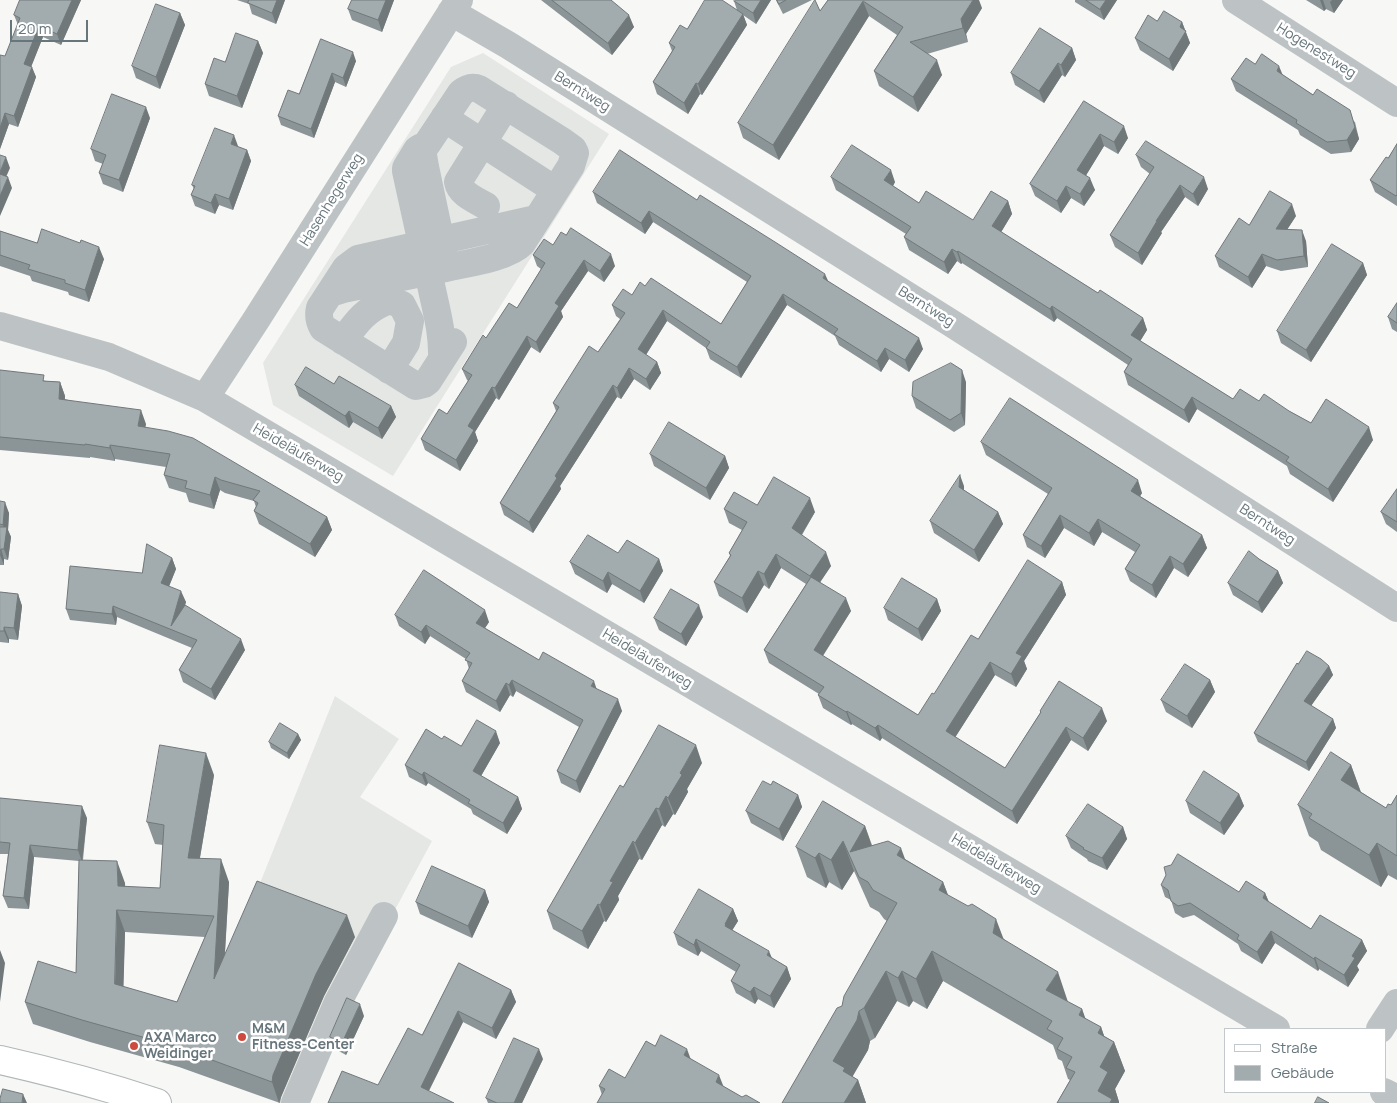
<!DOCTYPE html>
<meta charset="utf-8">
<style>
body{margin:0}
#map{position:relative;width:1397px;height:1103px;overflow:hidden;background:#f7f7f5;font-family:Manrope,sans-serif}
canvas{display:block}
.legend{position:absolute;left:1224px;top:1028px;width:162px;height:65px;box-sizing:border-box;background:#fff;border:1px solid #c2c8cb;margin:0;padding:6px 9px;list-style:none;font-size:15px;color:#66767c}
.legend li{display:flex;align-items:center;gap:10px;height:25px}
.legend b{width:25px;border:1px solid #c2c8cb}
.scale{position:absolute;left:10px;top:20px;width:78px;height:22px;box-sizing:border-box;border:2px solid #66767c;border-top:0;padding-left:6px;font-size:15px;line-height:18px;white-space:nowrap;color:#66767c;-webkit-text-stroke:4px #fff;paint-order:stroke}
</style>
<div id="map">
<canvas width="1397" height="1103"></canvas>
<ul class="legend">
<li><b style="height:6px;background:#fff"></b>Straße</li>
<li><b style="height:14px;background:#a2acaf"></b>Gebäude</li>
</ul>
<div class="scale">20 m</div>
</div>
<script>
const c = document.querySelector('canvas').getContext('2d');
c.lineJoin = 'round';
function fill(path, color) { c.fillStyle = color; c.fill(path, 'evenodd'); }
function stroke(path, color, width, dash) { c.strokeStyle = color; c.lineWidth = width; c.lineCap = dash ? 'butt' : 'round'; c.setLineDash(dash || []); c.stroke(path); }
function drawText(font, color, halo, rows, align = 'center') {
  c.font = font + ' Manrope,sans-serif'; c.lineWidth = 5; c.setLineDash([]); c.textBaseline = 'middle'; c.strokeStyle = halo; c.fillStyle = color; for (const [text, x, y, turn = 0] of rows) {
    c.save(); c.translate(x, y); c.rotate((+turn || 0) * Math.PI / 180); c.textAlign = isNaN(turn) ? turn : align; if (halo) c.strokeText(text, 0, 0); c.fillText(text, 0, 0); c.restore();
  }
}
fill(new Path2D(`
 M483,53l126,81 -216,342 -120,-71 -10,-42 188,-296z
 M335,696l64,43 -39,58 72,44 -56,104 -73,158h-25l-52,-135z`), '#e5e7e5');
const major = new Path2D(`
 M0,1060c53,12 105,26 157,43`);
stroke(major, '#b1b6b8', 30);
stroke(new Path2D(`
 M1236,0l161,103
 M451,12l57,33 443,278 446,285
 M444,118l111,72
 M422,149l3,18 18,85
 M486,206c-10,-6 -26,-12 -28,-24l48,-77
 M330,293l13,-4c34,-7 68,-14 103,-21 21,-5 61,-10 76,-25l49,-77 4,-13 -2,-4 -11,-8 -83,-52c-7,-3 -12,-1 -18,4l-34,51 -5,5 -2,-1 -3,2 -11,18v3c8,38 17,76 25,114 5,24 12,48 11,73
 M0,326l109,31 96,41 1071,631
 M343,341c14,-20 24,-33 47,-41l12,5 8,16 -4,22 -17,27
 M453,342l-25,39 -4,3 -8,2 -93,-58c-4,-7 -5,-12 -3,-20l26,-40 12,-9 178,-40
 M205,398l51,-78 203,-320
 M1380,1029l17,-26
 M1384,1092l13,7
 M295,1103l43,-101 46,-86`), '#bdc2c4', 28);
stroke(major, '#fff', 28);
fill(new Path2D(`
 M20,0h61l-20,45 -18,-8 -12,29 5,11 -18,50 -9,-3 -9,25 5,-93 13,-31 -4,-10z
 M237,0h48l-9,24 -24,-10 -3,-10z
 M352,0h42l-12,32 -30,-12 -4,-11z
 M541,0h70l23,27 -22,28z
 M771,0l-15,24 -13,-9 4,10 -45,70 -2,-1 -12,20 -31,-20 -4,-12 19,-31 -3,-8 18,-14 50,-19 -3,-9z
 M776,0h36l-29,14z
 M828,0l154,8 -16,26 2,8 -41,12 15,21 -24,37 -39,-26 -5,-15 23,-36 -28,-19 -90,144 -36,-22 -5,-15 82,-112z
 M1075,0h42l-13,20 -29,-18z
 M1306,0h37l-9,13 -8,-4 -2,2z
 M180,13l5,12 -25,64 -24,-11 -4,-12z
 M1157,21l25,1 8,21 -17,28 -33,-21 -5,-12z
 M321,39l35,22 -10,26 -11,-5 -21,56 -33,-13 -3,-9 21,-22z
 M258,41l5,12 -21,55 -33,-12 -4,-12 20,-22z
 M1072,48l4,12 -11,17 -3,-2 -18,28 -29,-18 -4,-12z
 M1255,64l28,11 72,47 4,17 -8,13 -20,2 -31,-19 -2,-5 -62,-39 -5,-12z
 M1084,101l44,37 -10,16 -14,-8 -18,29 9,15 -11,16 -13,-8 -10,15 -26,-17 -5,-12z
 M150,118l-27,74 -20,-8 -4,-11 4,-9 -8,-3 -4,-12z
 M1397,144v62l-22,-14 -5,-12 18,-22z
 M238,146v1l9,3 4,11 -18,49 -14,-5 -4,9 -20,-8 -4,-11 3,-6 -2,-4z
 M1136,155l72,34 -10,17 -13,-9 -24,35 1,1 -20,32 -27,-18 -5,-12 40,-61 -9,-7z
 M831,177l64,5 -2,4 26,17 54,17 35,-19 4,13 -11,18 97,61 45,25 4,12 -7,11 93,58 26,2 30,10 22,12 62,17 -40,62 -43,-28 -3,-8 -90,-57 -8,14 -61,-38 -4,-13 4,-7 -71,-47 -3,4 -92,-59 -1,1 -4,-3 -9,13 -39,-24 -5,-13 2,-3 -70,-44z
 M593,192l104,8 131,81 95,68 -14,23 -20,-13 -8,13 -42,-27 -4,-9 -48,-31 -46,73 -31,-19 -4,-11 -39,-27 -21,34 11,7 4,11 -11,17 -16,-11 -13,20 -4,-2 -57,89 1,3 -28,44 -29,-18 -4,-12 56,-92 -3,-8 45,-51 22,-33 -4,-3 -4,-11 20,-10 13,-9 76,38 26,-42 -94,-60 -8,12 -48,-31z
 M1296,216l-9,14 19,11 2,26 -27,4 -15,-5 -14,22 -33,-21 -4,-11 34,-31z
 M0,231l37,12 67,16 -15,43 -20,-7 -1,-3 -36,-11 -2,-5 -30,-10z
 M553,245l62,21 -11,16 -16,-11 -27,40 2,6 -23,36 -9,-6 -32,53 -3,-2 -21,34 3,9 -18,30 -35,-21 -4,-11 26,-25 21,-33 -1,-1 -5,-11 24,-31 31,-30 24,-39 -4,-3 -4,-11z
 M1363,263l4,12 -56,87 -30,-19 -4,-12z
 M1397,303v29l-5,-3 -4,-12z
 M0,370l46,11 14,1 5,14v3l81,25 -1,3 182,90 5,13 -17,27 -56,-33 -5,-13 2,-4 -2,-6 -29,-8 -5,-3 -6,19 -25,-7 -3,-9 -17,-5 -5,-13 2,-8 -51,-8v2l-25,-4v1l-90,-8z
 M966,382l-1,43 -11,7 -38,-24 -4,-12z
 M295,385l96,21 5,11 -14,22 -29,-17 -4,6 -50,-32z
 M981,442l161,51 -2,3 62,39 5,13 -19,29 -14,-9 -18,30 -26,-17 -5,-12 10,-17 -33,-20 -8,14 -30,-18 -19,30 -18,-11 -4,-12 25,-41 -62,-39z
 M650,454l75,2 4,12 -19,32 -56,-34z
 M964,486v4l34,22 5,12 -24,38 -45,-29 -4,-12z
 M1397,489v43l-11,-8 -5,-12z
 M0,501l9,12 -1,17 3,7 -3,23 -4,-1v6h-4z
 M757,505l58,7 -13,23 29,31 -11,16 31,29 -28,45 95,59 60,-76 84,-57 4,13 -42,66 3,8 -11,18 -21,-12 -40,62 50,31 35,-55v-2l67,10 -19,30 -17,-11 -54,84 -135,-86 -2,3 -28,-17 -1,1 -28,-17 -5,-13 1,-1 -50,-31 -5,-13 42,-66 -25,-16 -12,21 -5,-4 -17,28 -28,-17 -5,-14 16,-26 -1,-3 13,-23 -13,-7 -5,-14z
 M618,553l41,6 4,12 -19,32 -32,-19 -5,9 -32,-19 -5,-12z
 M172,558l4,11 -7,17 17,16 -1,3 60,45 -30,50 -32,-18 -4,-12 13,-22 -75,-31 -1,8 -46,-5 -4,-11 76,-36z
 M1259,559l19,12 5,12 -21,30 -29,-18 -5,-12z
 M0,592l18,2 4,12 -4,34 -9,-1v4l-9,-1z
 M937,599l4,12 -19,30 -34,-21 -4,-12z
 M395,615l94,7 -4,6 54,32 58,29 25,22 -42,82 -19,-10 -4,-12 22,-44 -63,-36 -3,6 -3,-2 -10,17 -34,-20 -4,-11 7,-12 -3,-10 -36,-23 -5,8 -26,-18z
 M703,617l-17,29 -27,-16 -5,-12z
 M1298,664l31,2 4,9 -22,31 22,13 3,9 -27,43 -51,-29 -4,-9z
 M1210,680l5,12 -23,36 -26,-16 -5,-12z
 M298,734l3,6 -12,19 -18,-11 -2,-6z
 M442,739l19,7 39,-3 -19,33 37,21 4,12 -15,25 -34,-20 -2,-5 -43,-26 -2,3 -17,-9 -4,-12z
 M702,763l-15,26 1,3 -13,23 -2,-1 -8,13 -3,-2 -20,35 -3,-1 -21,37 1,4 -13,22 -2,-1 -16,28 -35,-20 -6,-18 76,-124z
 M1351,765l10,27 25,16 5,-3 6,-10v85l-9,-5 -7,12 -60,-37 -3,-8 -9,-6 -11,-31z
 M214,775l-14,83 29,24 -4,72 130,-17 -31,59 -43,101 -1,6 -101,-36 -89,-25 -57,-18 -8,-22 51,-29 3,-112 -45,-4 -5,52 -21,-1 -5,-12 5,-42h-8v-56l87,20 -4,42 42,23v4l35,1 3,-43 -8,-1 -8,-22zM125,932l80,5 -28,65 -54,-15z
 M771,785l27,10 4,12 -19,34 -32,-18 -5,-12z
 M1239,794l5,12 -20,29 -34,-22 -4,-12z
 M865,826l7,19 33,14 38,23 5,13 56,44 64,63 14,7 3,10 16,8 3,9 10,6 11,29 -10,18 4,13v1h-62l13,-23 -2,-1 -6,-18 -4,-2 -5,-14 -110,-64 -16,28 -14,-8 -4,6 -12,-6 -22,37 -5,3 -2,9 -16,26 6,4 8,23h-84l60,-97 45,-85 -3,-2 -5,-7 -9,-5 -16,-36 -12,19 -13,-8 -3,6 -19,-11 -11,-30z
 M1123,827l4,12 -20,31 -19,-9 -1,-2 -16,-11 -5,-12z
 M1161,885l78,7 26,1 4,9 42,27 51,11 5,11 -10,15 2,4 -11,17 -29,-18 -1,2 -43,-28 -13,21 -21,-13 -3,-7 -44,-29 -11,3 -8,-5 -4,-13 -6,-3z
 M485,890l4,12 -17,36 -52,-24 -4,-12z
 M733,909l5,12 -6,9 40,28 15,9 4,12 -17,29 -16,-9 -3,5 -19,-11 -5,-12 5,-9 -35,-21 -3,5 -20,-11 -4,-12z
 M459,963l52,27 5,12 -20,37 -33,-17 -34,69 -51,-6 44,-50z
 M364,1016l-18,39 -11,-6 -5,-12z
 M655,1046l35,12 33,28 19,11 -140,-2 -3,-9 26,-8z
 M543,1059l-21,44h-34l-2,-5z`), '#8b9496');
fill(new Path2D(`
 M72,0h9l-20,45 -4,-11z
 M277,0h8l-9,24 -4,-11z
 M386,0h8l-12,32 -4,-12z
 M761,0h10l-15,24 -3,-11z
 M973,0h6l3,8 -16,26 2,8 -5,-14 -2,-9z
 M1106,0h11l-13,20 -4,-11z
 M1320,0h3l3,9 -2,2z
 M1332,0h11l-9,13 -4,-11z
 M863,1l6,15 -90,144 -6,-15z
 M180,13l5,12 -25,64 -4,-12z
 M743,14l4,11 -45,70 -4,-11z
 M629,15l5,12 -22,28 -4,-12z
 M1182,22l8,21 -17,28 -4,-12 11,-32z
 M39,26l4,11 -15,38 -4,-11z
 M258,41l5,12 -21,55 -5,-12z
 M1072,48l4,12 -11,17 -4,-12z
 M353,52l3,9 -10,26 -3,-9z
 M937,60l5,15 -24,37 -5,-15z
 M1058,63l4,12 -18,28 -5,-12z
 M1279,66l5,12 -7,-7z
 M32,67l4,10 -18,50 -4,-11z
 M332,73l3,9 -21,56 -3,-9z
 M696,83l4,11 -12,20 -4,-11z
 M146,107l4,11 -27,74 -4,-12z
 M1350,110l9,29 -8,13 -4,-12z
 M5,113l4,11 -9,25v-21z
 M1124,126l4,12 -10,16 -4,-12z
 M1100,134l4,12 -22,36 -5,-12z
 M234,135l4,11 -3,9 -4,-11z
 M247,150l4,11 -18,49 -4,-11z
 M6,157l4,11 -7,16 -3,-9v-3z
 M891,170l4,12 -6,11 -5,-13z
 M8,177l4,11 -12,28v-20z
 M1204,177l4,12 -10,17 -5,-12z
 M1090,178l5,12 -11,16 -4,-12z
 M1180,185l5,12 -24,35 1,1 -20,32 -4,-12 18,-32z
 M1066,186l5,12 -10,15 -4,-12z
 M215,194l4,11 -4,9 -4,-11z
 M1008,201l4,13 -15,25 -5,-13z
 M1292,204l4,12 -16,24 -4,-11z
 M649,211l4,11 -8,12 -4,-11z
 M1302,230l4,11 2,26 -4,-11z
 M99,247l5,12 -15,43 -4,-12z
 M952,249l5,12 -9,13 -4,-12z
 M958,251l4,12 -1,1 -4,-12z
 M611,254l4,12 -11,16 -4,-11z
 M1262,254l4,12 -14,22 -4,-11z
 M584,260l4,11 -27,40 2,6 -23,36 -4,-11 19,-39z
 M1363,263l4,12 -56,87 -5,-12z
 M825,274l5,11 -7,-7z
 M783,294l4,11 -46,73 -4,-11z
 M1052,306l5,12 -3,4 -4,-13z
 M663,310l4,11 -25,40 -4,-12z
 M1143,318l4,12 -11,18 -5,-13z
 M527,336l4,11 -32,53 -4,-12z
 M919,338l4,11 -14,23 -4,-12z
 M885,348l4,11 -8,13 -4,-11z
 M657,362l4,11 -11,17 -4,-11z
 M629,368l5,11 -13,20 -4,-11z
 M962,370l4,12 -1,43 -4,-12z
 M60,382l5,14 -1,16 -5,-13z
 M613,385l4,12 -57,89 1,3 -28,44 -4,-11 26,-46z
 M492,387l4,11 -21,34 3,9 -18,30 -4,-11 12,-34z
 M1192,397l5,12 -8,14 -5,-13z
 M391,406l5,11 -14,22 -4,-11z
 M141,410l5,14 -3,15 -5,-13z
 M349,411l4,11 -4,6 -4,-12z
 M1369,427l4,13 -40,62 -5,-13z
 M110,445l5,14v2l-5,-13z
 M725,456l4,12 -19,32 -4,-12z
 M960,475l4,11v13l-5,-12z
 M215,477l5,13 -6,19 -4,-14z
 M1138,480l4,13 -6,10 -5,-12z
 M810,498l5,14 -18,30 -5,-14z
 M5,502l4,11 -1,17 3,7 -3,23 -4,-11 2,-16 -3,-8z
 M998,512l5,12 -24,38 -5,-12z
 M1060,515l4,13 -19,30 -4,-12z
 M327,517l5,13 -17,27 -5,-13z
 M1098,519l4,13 -8,14 -5,-13z
 M1202,535l5,13 -19,29 -5,-13z
 M1,549l3,10v6l-4,-10z
 M826,552l5,14 -16,24 -5,-14z
 M776,554l5,14 -12,21 -5,-15z
 M1170,556l4,12 -18,30 -4,-13z
 M172,558l4,11 -10,25 -5,-11z
 M659,559l4,12 -19,32 -4,-12z
 M758,571l6,14 -17,28 -5,-15z
 M1278,571l5,12 -21,30 -4,-11z
 M608,572l4,12 -5,9 -4,-12z
 M1062,582l4,13 -42,66 3,8 -11,18 -5,-13 5,-21z
 M181,591l5,11 -10,30 -5,-6z
 M18,594l4,12 -4,34 -4,-12z
 M846,598l5,13 -33,52 -4,-13z
 M937,599l4,12 -19,30 -4,-12z
 M699,605l4,12 -17,29 -5,-12z
 M113,606l4,11 -1,8 -4,-11z
 M485,610l4,12 -8,12 -5,-11z
 M426,625l4,11 -5,8 -4,-12z
 M4,627l5,12v4l-5,-12z
 M241,639l4,11 -30,50 -4,-11z
 M990,662l5,13 -44,69 -5,-13z
 M1329,666l4,9 -25,35 -4,-9z
 M512,680l4,11 -3,6 -4,-12z
 M1210,680l5,12 -23,36 -5,-12z
 M594,681l4,12 -7,-7z
 M506,683l4,12 -10,17 -4,-11z
 M618,699l4,12 -42,82 -4,-12z
 M1102,708l5,13 -19,30 -5,-13z
 M847,711l5,13 -1,1 -5,-13z
 M1333,719l3,9 -27,43 -3,-9z
 M878,725l4,13 -2,3 -5,-13z
 M1066,727l5,13 -54,84 -5,-13z
 M496,731l4,12 -23,40 -4,-12z
 M298,734l3,6 -12,19 -2,-6z
 M696,745l6,18 -15,26 1,3 -13,23 -7,-17 12,-25z
 M206,753l8,22 -18,105 -8,-22z
 M1351,765l11,31 -21,-16z
 M424,772l4,11 -2,3 -4,-11z
 M1239,794l5,12 -20,29 -4,-12z
 M798,795l4,12 -19,34 -4,-12z
 M666,796l7,18 -8,13 -6,-18z
 M518,797l4,12 -15,25 -4,-11z
 M82,806l5,12 -5,44 -4,-12z
 M656,808l6,17 -20,35 -7,-17z
 M865,826l10,30 -25,-4z
 M1123,827l4,12 -20,31 -5,-12z
 M633,841l6,18 -21,37 1,4 -13,22 -6,-17 10,-24z
 M843,841l11,30 -12,19 -11,-30z
 M1377,843l11,32 -7,12 -12,-32z
 M30,845l4,12 -5,52 -5,-11z
 M901,848l11,30 -15,-23z
 M819,853l10,29 -3,6 -11,-30z
 M221,859l8,23 -7,119 -8,-22z
 M117,861l8,22 1,26 -8,-23z
 M943,882l11,29 -15,-21z
 M485,890l4,12 -17,36 -4,-12z
 M1265,893l5,12 -7,-7z
 M598,904l6,17 -16,28 -6,-18z
 M733,909l5,12 -8,13 -5,-10z
 M117,910l8,22 -2,74 -8,-22z
 M347,915l8,22 -31,59 -43,101 -2,6 -7,-21 1,-7 43,-101z
 M996,919l11,29 -14,-15z
 M1271,931l4,12 -13,21 -5,-12z
 M696,939l5,12 -3,5 -4,-11z
 M1362,940l5,11 -10,15 2,4 -11,17 -4,-12 8,-19z
 M0,950l5,13 -5,39z
 M769,951l5,12 -7,-8z
 M932,951l11,30 -16,28 -11,-30z
 M1315,957l4,12 -1,2 -4,-12z
 M787,967l4,12 -17,29 -4,-12z
 M886,971l11,30 -22,37 -11,-30z
 M902,971l11,30 -4,6 -11,-29z
 M1058,972l10,30 -22,-12z
 M754,987l4,12 -3,5 -5,-12z
 M511,990l5,12 -20,37 -4,-11z
 M360,1004l4,12 -18,39 -4,-12z
 M1082,1009l11,30 -14,-24z
 M458,1011l5,11 -38,76 -4,-11z
 M859,1011l11,30 -2,9 -18,31 8,-1 8,23h-22l-11,-42z
 M1101,1027l8,23 5,-8 11,29 -10,18 4,13v1h-17l-4,-12 2,-24 -2,-34z
 M539,1049l4,10 -21,44h-8z
 M687,1049l11,30 -14,-24z
 M719,1075l11,28 -14,-21z
 M23,1094l4,9h-5z`), '#71787a');
const building = new Path2D(`
 M20,0h52l-15,34 -18,-8 -15,38 8,3 -18,49 -9,-3 -5,15v-73l5,1 15,-38 -6,-3z
 M249,0h28l-5,13 -24,-10z
 M352,0h34l-8,20 -30,-11z
 M552,0h59l18,15 -21,28z
 M705,0h17l21,14 -45,70 -2,-1 -12,20 -31,-21 22,-35 -6,-4 11,-18 7,4z
 M735,0h26l-8,13 -19,-12z
 M777,0h9l-7,4z
 M815,0l5,11 8,-11h145l-12,19 2,9 -53,14 27,18 -24,37 -39,-26 29,-44 -40,-26 -90,144 -35,-22z
 M1086,0h20l-6,9z
 M156,4l24,9 -24,64 -24,-11z
 M1164,11l18,11 -2,5 6,4 -17,28 -34,-21 13,-23 9,6z
 M1040,28l32,20 -11,17 -3,-2 -19,28 -28,-18z
 M236,33l22,8 -21,55 -32,-12 9,-26 11,4z
 M321,39l32,13 -10,26 -11,-5 -21,56 -33,-13 10,-26 11,4z
 M1262,54l17,12 -2,5 36,24 4,-6 33,21 5,17 -8,13 -20,2 -31,-19 1,-3 -66,-41 15,-21 9,6z
 M112,94l34,13 -27,73 -20,-7 7,-18 -15,-6z
 M1084,101l40,25 -10,16 -14,-8 -23,36 13,8 -10,16 -14,-8 -9,15 -27,-17z
 M215,128l19,7 -3,9 16,6 -18,49 -14,-5 -4,9 -20,-8 4,-9 -3,-1z
 M1146,141l58,36 -11,17 -13,-9 -24,36h1l-19,32 -28,-18 44,-68 -18,-12z
 M1397,144v51l-1,1 -26,-16 16,-23 2,1z
 M852,145l39,25 -7,10 35,23 7,-12 47,29 18,-29 17,10 -16,25 106,67 2,-3 43,28 -12,17 102,64 7,-10 19,12 5,-7 25,17 22,12 15,-24 43,28 -41,62 -42,-28 3,-4 -97,-60 -8,13 -60,-38 8,-13 -80,-53 -2,3 -92,-58 -1,1 -5,-3 -8,13 -40,-25 7,-10 -80,-50z
 M620,150l77,50 3,-5 75,47 50,32 -2,4 96,60 -14,22 -20,-12 -8,13 -43,-27 4,-5 -55,-35 -46,73 -31,-19 4,-6 -47,-32 -25,39 19,13 -11,17 -17,-11 -12,20 -4,-3 -58,91 2,2 -28,44 -29,-19 59,-96 -6,-4 36,-57 9,6 27,-39 -13,-8 11,-16 9,6 8,-13 5,4 6,-8 70,46 30,-48 -102,-65 -8,12 -48,-31z
 M0,155l6,2 -6,15z
 M0,174l8,3 -8,19z
 M1270,191l22,13 -16,25 26,1 2,26 -27,4 -15,-6 -14,23 -33,-21 24,-38 10,7z
 M571,228l40,26 -11,17 -16,-11 -29,43 4,3 -23,36 -9,-6 -32,52 -3,-1 -24,39 6,4 -18,30 -35,-21 18,-30 8,5 25,-39 -10,-6 21,-34 3,3 23,-35 8,5 28,-45 -12,-8 11,-16 9,6 8,-13 5,3z
 M42,229l38,14 1,-3 18,7 -14,43 -20,-7v-3l-37,-11 2,-4 -30,-10v-24l37,12z
 M1332,244l31,19 -57,87 -29,-19z
 M1397,303v20l-9,-6z
 M951,363l11,7 -1,43 -11,7 -38,-24 1,-14z
 M306,367l28,17 5,-8 52,30 -13,22 -29,-17 -4,5 -50,-31z
 M0,370l44,5 -1,6 17,1 -1,17 82,11 -3,16 30,5 25,7 134,79 -17,27 -56,-33 4,-8 -5,-3 7,-9 -39,-11 -6,-3 -5,18 -25,-7 2,-7 -23,-6 6,-21 -60,-9v3l-25,-4v1l-85,-8z
 M1010,398l128,82 -7,11 71,44 -19,29 -13,-8 -18,29 -27,-16 15,-24 -42,-26 -9,14 -29,-18 -19,31 -18,-11 29,-47 -71,-46z
 M669,422l56,34 -19,32 -56,-34z
 M960,475l-1,12 39,25 -24,38 -44,-29z
 M774,477l36,21 -18,30 34,24 -16,24 -34,-22 -12,20 -6,-3 -16,27 -28,-16 17,-27 -2,-2 18,-31 -23,-13 10,-17 23,13z
 M1397,489v33l-16,-10z
 M0,501l5,1 -2,23 -3,-1z
 M0,527h7l-3,22h-3l-1,3z
 M588,535l30,18 9,-13 32,19 -19,32 -32,-19 -5,9 -33,-19z
 M147,544l25,14 -11,25 20,8 -10,35 14,-21 56,34 -30,50 -32,-19 18,-30 -84,-34 -1,8 -46,-5 4,-43 72,7z
 M1249,551l10,8 19,12 -20,31 -30,-19z
 M1028,560l34,22 -46,71 6,3 -11,18 -21,-12 -44,69 59,37 36,-56 -1,-1 19,-30 43,27 -19,30 -17,-11 -54,84 -134,-86 -3,3 -28,-17 -1,1 -28,-17 6,-8 -60,-37 47,-73 35,21 -32,52 104,65 14,-22 2,1 37,-59 7,4z
 M424,570l61,40 -9,13 63,37 4,-8 51,29 -3,5 27,13 -42,82 -19,-10 26,-51 -71,-40 -3,5 -3,-2 -10,18 -34,-20 10,-18 -7,-3 5,-7 -44,-28 -5,7 -26,-17z
 M902,578l35,21 -19,30 -34,-21z
 M671,589l28,16 -18,29 -27,-16z
 M0,592l18,2 -4,34 -10,-1v4h-4z
 M1307,651l14,8 8,7 -25,35 29,18 -27,43 -52,-29 43,-70 1,1z
 M1185,664l25,16 -23,36 -26,-16z
 M477,720l19,11 -23,40 45,26 -15,26 -35,-20 2,-3 -46,-28 -2,3 -17,-10 21,-36 16,10 2,-3 17,10z
 M280,723l18,11 -11,19 -18,-11z
 M659,725l37,20 -16,28 2,2 -14,23 -2,-2 -7,13 -3,-1 -21,35 -2,-2 -23,40 3,1 -13,23 -2,-1 -16,27 -35,-20 73,-126 3,2z
 M160,745l46,8 -18,105 33,1 -7,120 43,-98 90,34 -31,59 -43,101 -1,7 -101,-37 -89,-25 -57,-18 13,-41 38,12 3,-113 38,1 1,25 42,2 4,-63 -17,-3zM117,910l97,6 -37,86 -62,-18z
 M1331,752l20,13 -10,15 45,28 2,-4 3,1 6,-10v61l-20,-13 -8,12 -60,-37 3,-4 -14,-9z
 M1204,771l35,23 -19,29 -34,-22z
 M763,781l8,4 2,-4 25,14 -19,34 -33,-18z
 M0,798l82,8 -4,44 -48,-5 -6,53 -21,-2 7,-53 -10,-1z
 M823,801l42,25 -15,26 38,-11 13,7 -4,7 46,27 -4,8 29,16 4,-2 24,15 -3,14 65,39 -12,18 36,19 -3,6 22,12 -3,6 16,9 -14,25 8,5 -10,19 14,8 -2,4h-53l18,-31 -9,-4 6,-11 -15,-8 6,-11 -16,-9 5,-8 -120,-70 -16,28 -14,-8 -4,7 -12,-7 -22,37 -5,3 -2,9 -24,41 12,7 -2,3 15,9 -14,23h-62l55,-95 5,-2 2,-10 53,-93 -24,-13 -5,-8 -9,-5 -16,-36 -12,19 -12,-7 -4,5 -19,-11z
 M1088,804l35,23 -21,31 -19,-9 1,-1 -18,-12z
 M1178,854l61,38 7,-11 19,12 -2,5 48,31 9,-14 42,25 -10,16 3,2 -11,17 -29,-18 -1,2 -43,-28 -14,21 -20,-13 2,-4 -49,-32 -12,3 -7,-5 -3,-11 -7,-5 5,-10 -2,-8 7,-2z
 M432,866l53,24 -17,36 -52,-24z
 M699,889l34,20 -8,15h1l-1,2 44,25 -2,4 20,12 -17,29 -16,-9 -4,5 -19,-11 9,-16 -44,-26 -2,6 -20,-12z
 M459,963l52,27 -19,38 -34,-17 -37,76 33,16h-126l14,-32 36,14 30,-57 14,7z
 M347,998l13,6 -18,39 -12,-6z
 M661,1035l26,14 -3,6 35,20 -3,7 26,15 4,-2 14,8h-163l8,-14 -6,-3 10,-17 16,9 21,-37 9,5z
 M514,1038l25,11 -25,54h-17l-11,-5z
 M3,1089l20,5 -1,9h-22v-4z
 M1318,1097l11,6h-14z`);
fill(building, '#a2acaf');
stroke(building, '#71787a', 1);
for (const [x, y, r, color] of [
 [242,1037,5,"#ce493e"],
 [134,1046,5,"#ce493e"]
]) { const dot = new Path2D(); dot.arc(x, y, r, 0, 2 * Math.PI); c.fillStyle = color; c.fill(dot); stroke(dot, '#fff', 2); }
drawText('14px', '#66767c', '#fff', [
 ["Hogenestweg",1316,51,32],
 ["Berntweg",582,92,32],
 ["Hasenhegerweg",332,200,-58],
 ["Berntweg",926,307,32],
 ["Heideläuferweg",298,453,30],
 ["Berntweg",1267,525,33],
 ["Heideläuferweg",647,659,31],
 ["Heideläuferweg",996,864,31]
]);
drawText('bold 14px', '#66767c', '#fff', [
 ["M&M",252,1029],
 ["Fitness-Center",252,1045],
 ["AXA Marco",144,1038],
 ["Weidinger",144,1054]
], 'left');
</script>
